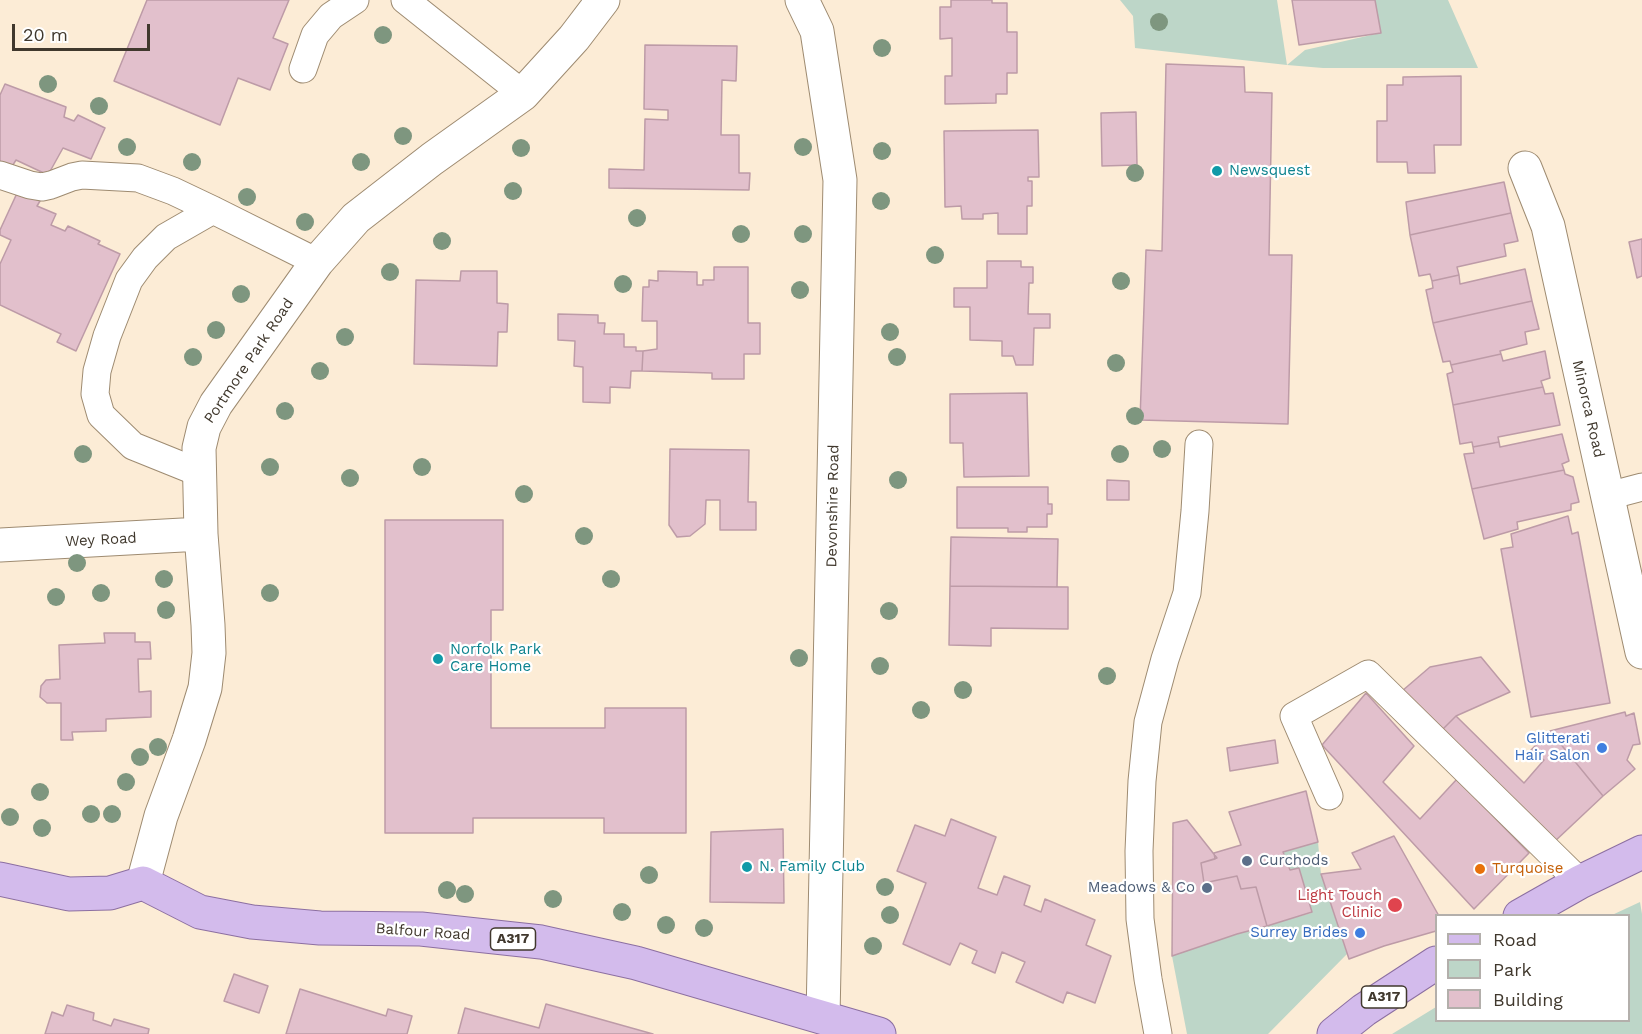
<!DOCTYPE html>
<style>
body{margin:0}
#map{position:relative;width:1642px;height:1034px;overflow:hidden;background:#fcecd6;font-family:"Work Sans",sans-serif}
canvas{display:block}
.legend{position:absolute;left:1435px;top:914px;width:195px;height:108px;box-sizing:border-box;background:#fff;border:2px solid #b3afab;margin:0;padding:8px 10px;list-style:none;font-size:18px;color:#40382d}
.legend li{display:flex;align-items:center;gap:12px;height:30px}
.legend b{width:30px;border:2px solid #b3afab}
.scale{position:absolute;left:12px;top:24px;width:138px;height:27px;box-sizing:border-box;border:3px solid #40382d;border-top:0;padding-left:8px;font-size:18px;line-height:21px;white-space:nowrap;color:#40382d;-webkit-text-stroke:4px #fff;paint-order:stroke}
</style>
<div id="map">
<canvas width="1642" height="1034"></canvas>
<ul class="legend">
<li><b style="height:8px;background:#d3bbec"></b>Road</li>
<li><b style="height:16px;background:#bdd6c8"></b>Park</li>
<li><b style="height:16px;background:#e2c0cc"></b>Building</li>
</ul>
<div class="scale">20 m</div>
</div>
<script>
const c = document.querySelector('canvas').getContext('2d');
c.lineJoin = 'round';
function fill(path, color) { c.fillStyle = color; c.fill(path, 'evenodd'); }
function stroke(path, color, width, dash) { c.strokeStyle = color; c.lineWidth = width; c.lineCap = dash ? 'butt' : 'round'; c.setLineDash(dash || []); c.stroke(path); }
function drawText(font, color, halo, rows, align = 'center') {
  c.font = font + ' "Work Sans",sans-serif'; c.lineWidth = 4.5; c.setLineDash([]); c.textBaseline = 'middle'; c.strokeStyle = halo; c.fillStyle = color; for (const [text, x, y, turn = 0] of rows) {
    c.save(); c.translate(x, y); c.rotate((+turn || 0) * Math.PI / 180); c.textAlign = isNaN(turn) ? turn : align; if (halo) c.strokeText(text, 0, 0); c.fillText(text, 0, 0); c.restore();
  }
}
fill(new Path2D(`
 M1120,0h157l10,65 18,-15 75,-17 -5,-33h73l30,68h-155l-36,-3 -152,-17 -2,-32z
 M1318,842l3,32 26,80 -79,80h-81l-15,-78 65,-22 74,-21 -12,-45 -9,2 -7,-18z
 M1640,902l2,12v120h-250l44,-27v13h192v-104l-16,-1z`), '#bdd6c8');
const building = new Path2D(`
 M147,0h142l-16,38 15,6 -18,46 -32,-12 -18,47 -106,-44z
 M951,0h41v3h15v29h10v41h-10v21h-11v9l-51,1v-28h7v-38l-12,1v-32h11z
 M1292,0h83l6,33 -82,12z
 M645,45l92,1 -1,35 -14,-1 -1,55h18v38h11l-1,17 -140,-2v-19l35,1 1,-51 23,1v-10l-24,-1z
 M1166,64l78,3 1,25 27,1 -3,162h23l-4,169 -148,-4 6,-170 16,1z
 M1461,76v69h-27l1,28h-27l-1,-11h-30v-41h10v-36h16v-8z
 M5,84l61,23 -2,10 10,4 4,-6 27,13 -14,31 -28,-11 -15,27 -32,-15 -5,8 -11,-5v-68z
 M1136,112l1,53 -35,1 -1,-53z
 M1038,130l1,47h-11v4h4v25h-5v28h-29v-21l-15,1v5h-21l-1,-13 -16,1 -1,-76z
 M1504,182l7,31 -101,22 -4,-33z
 M18,191l22,10 -3,5 19,8 -5,11 14,6 3,-5 32,15 -2,3 22,10 -44,97 -19,-9 4,-8 -61,-29v-41l11,-24 -11,-5v-5z
 M1511,213l7,28 -14,3 2,12 -49,11 2,8 -27,6 -2,-7 -11,2 -9,-41z
 M1642,239v37l-5,2 -8,-36z
 M987,261h34v6h12v16h-4l-1,31h22v14h-16l-1,37h-17l-3,-9h-11v-15l-32,-1v-33h-16v-19h33z
 M714,267h34v56h12v31h-16v25h-32v-6l-70,-2 1,-20 14,-2v-28h-15l1,-34h6v-7l9,1v-10l39,1v13h6v-5h11z
 M1525,269l7,32 -99,22 -7,-33 7,-2 -1,-7 27,-6 1,9z
 M461,271h36v32l11,1 -1,28h-9l-1,34 -83,-2 2,-84 44,1z
 M1532,301l7,28 -14,3 2,12 -27,7 1,3 -50,11 -1,-4 -7,1 -10,-39z
 M558,314l40,1v8h7l-1,11h20v13h12v4h7l-1,20h-11l-1,17 -20,-1v16l-27,-1v-35l-9,-1 1,-25 -17,-1z
 M1545,351l5,27 -9,3 2,6 -90,18 -6,-31 6,-2 -2,-7 50,-11 2,7z
 M1543,387l2,7 8,-1 7,32 -62,12 1,5 -26,5 -1,-5 -12,2 -7,-39z
 M1027,393l2,83 -65,1 -1,-34h-13v-49z
 M1562,434l7,27 -7,3 2,6 -92,19 -8,-35 10,-1 -1,-6 26,-5 1,5z
 M670,449l79,1 -1,52h8v28h-36v-30h-14l-1,24 -15,12 -13,1 -8,-12z
 M1564,470l1,4 8,3 6,25 -8,2v6l-54,12 1,7 -34,10 -12,-50z
 M1107,480l22,1v19h-22z
 M957,487h91v17h4v10h-5v13h-20v5h-19v-4h-51z
 M1568,516l4,18 6,-2 32,171 -79,14 -30,-168 12,-2 -2,-13z
 M385,520h118v90h-12v118h114v-20h81v125h-82v-15h-131v15h-88z
 M951,537l107,2 -1,48 -107,-1z
 M950,586l118,1v42l-77,-1v18l-42,-1z
 M104,633h31v9h15l1,17h-13l1,33 12,-1v26l-45,2v12l-34,1 1,8h-12v-37h-14l-7,-6 1,-11 5,-6 14,-1 -1,-34 46,-2z
 M1481,657l29,35 -54,24 -17,17 -37,-42 28,-24z
 M1366,693l48,53 -31,36 37,37 37,-40 72,74 -55,56 -152,-164z
 M1625,712l1,4 8,-3 6,31 -7,1 -6,15 8,9 -32,27 -53,-65z
 M1456,716l68,67 20,-23 -13,-10 19,-19 53,65 -50,47 -114,-110z
 M1275,740l3,23 -48,8 -3,-23z
 M1306,791l12,51 -35,10 7,18 9,-2 13,44 -45,14 -11,-39 -15,2 -4,-13 -33,7 -3,-20 14,-4 -1,-6 27,-8 -12,-33z
 M951,819l45,18 -18,51 19,7 7,-19 26,10 -6,19 17,7 4,-13 50,21 -9,25 25,11 -16,47 -28,-11 -4,11 -47,-21 9,-20 -23,-10 -7,21 -23,-10 5,-12 -17,-8 -10,22 -47,-21 23,-61 -29,-12 18,-46 30,11z
 M1187,820l30,38 -16,5 3,20 33,-7 4,13 15,-2 11,39 -30,8 -65,22 1,-133z
 M783,829l1,74 -74,-1 1,-70z
 M1394,836l45,80h-3v15l-52,15 -35,13 -28,-85 40,-5 -9,-16z
 M234,974l34,12 -9,27 -35,-12z
 M300,989l86,27 2,-7 24,7 -5,18h-121z
 M546,1004l107,30h-195l7,-26 74,20z
 M67,1005l27,8 -1,7 18,6 3,-7 35,10 -1,5h-103l7,-22 11,4z`);
fill(building, '#e2c0cc');
stroke(building, '#bd9ba7', 1.5);
const service = new Path2D(`
 M405,0l118,94
 M303,69l12,-34 16,-19 24,-16
 M0,175l30,10 12,2 9,-2 21,-8 10,-2 56,3 35,13 40,19 104,52
 M200,473l-67,-27 -32,-31 -6,-21 2,-23 10,-35 22,-56 16,-22 21,-21 47,-27
 M1608,496l34,-9
 M1329,796l-35,-80 74,-42 212,208
 M1158,1034l-10,-55 -8,-60 -1,-68 3,-70 6,-59 17,-63 22,-66 8,-82 4,-67`);
const minor = new Path2D(`
 M802,0l15,31 23,149 -17,837
 M1525,168l23,58 94,426
 M0,545l201,-11
 M143,883l18,-67 28,-76 16,-52 4,-35 -1,-28 -7,-91 -2,-86 5,-21 12,-23 101,-142 39,-44 76,-59 91,-65 51,-56 29,-38`);
const primary = new Path2D(`
 M0,879l69,15 41,-1 33,-10 57,29 52,10 68,6 101,1 120,13 95,21 243,71
 M1520,916l60,-34 62,-30
 M1334,1034l30,-24 72,-47`);
stroke(service, '#9e8b71', 29);
stroke(minor, '#9e8b71', 35);
stroke(primary, '#8c6fa1', 35);
stroke(service, '#fff', 27);
stroke(minor, '#fff', 33);
stroke(primary, '#d3bbec', 33);
c.fillStyle = '#7e967f';
for (const [x, y] of [
 [1159,22],
 [383,35],
 [882,48],
 [48,84],
 [99,106],
 [403,136],
 [127,147],
 [803,147],
 [521,148],
 [882,151],
 [192,162],
 [361,162],
 [1135,173],
 [513,191],
 [247,197],
 [881,201],
 [637,218],
 [305,222],
 [741,234],
 [803,234],
 [442,241],
 [935,255],
 [390,272],
 [1121,281],
 [623,284],
 [800,290],
 [241,294],
 [216,330],
 [890,332],
 [345,337],
 [193,357],
 [897,357],
 [1116,363],
 [320,371],
 [285,411],
 [1135,416],
 [1162,449],
 [83,454],
 [1120,454],
 [270,467],
 [422,467],
 [350,478],
 [898,480],
 [524,494],
 [584,536],
 [77,563],
 [164,579],
 [611,579],
 [101,593],
 [270,593],
 [56,597],
 [166,610],
 [889,611],
 [799,658],
 [880,666],
 [1107,676],
 [963,690],
 [921,710],
 [158,747],
 [140,757],
 [126,782],
 [40,792],
 [91,814],
 [112,814],
 [10,817],
 [42,828],
 [649,875],
 [885,887],
 [447,890],
 [465,894],
 [553,899],
 [622,912],
 [890,915],
 [666,925],
 [704,928],
 [873,946]
]) { c.beginPath(); c.arc(x, y, 9, 0, 2 * Math.PI); c.fill(); }
for (const [x, y, r, color] of [
 [1217,171,6,"#0f9aa8"],
 [438,659,6,"#0f9aa8"],
 [1602,748,6,"#3f7fe0"],
 [1247,861,6,"#5c6f8a"],
 [747,867,6,"#0f9aa8"],
 [1480,869,6,"#e8710a"],
 [1207,888,6,"#5c6f8a"],
 [1395,905,8,"#e0444e"],
 [1360,933,6,"#3f7fe0"]
]) { const dot = new Path2D(); dot.arc(x, y, r, 0, 2 * Math.PI); c.fillStyle = color; c.fill(dot); stroke(dot, '#fff', 2); }
for (const [x, y, w] of [
 [513,939,45],
 [1384,997,45]
]) { const box = new Path2D(); box.roundRect(x - w / 2, y - 11, w, 22, 4.5); c.fillStyle = '#fff'; c.fill(box); stroke(box, '#40382d', 1.5); }
drawText('bold 14px', '#40382d', null, [
 ["A317",513,939],
 ["A317",1384,997]
]);
drawText('15px', '#0d838f', '#fff', [
 ["Newsquest",1229,171],
 ["Norfolk Park",450,650],
 ["Care Home",450,667],
 ["N. Family Club",759,867]
], 'left');
drawText('15px', '#40382d', '#fff', [
 ["Portmore Park Road",249,361,-56],
 ["Minorca Road",1588,409,77],
 ["Devonshire Road",833,506,-89],
 ["Wey Road",101,540,-3],
 ["Balfour Road",423,932,4]
]);
drawText('15px', '#366cbe', '#fff', [
 ["Glitterati",1590,739],
 ["Hair Salon",1590,756],
 ["Surrey Brides",1348,933]
], 'right');
drawText('15px', '#4e5e75', '#fff', [
 ["Curchods",1259,861],
 ["Meadows & Co",1195,888,"right"]
], 'left');
drawText('15px', '#c56008', '#fff', [
 ["Turquoise",1492,869]
], 'left');
drawText('15px', '#be3a42', '#fff', [
 ["Light Touch",1382,896],
 ["Clinic",1382,913]
], 'right');
</script>
